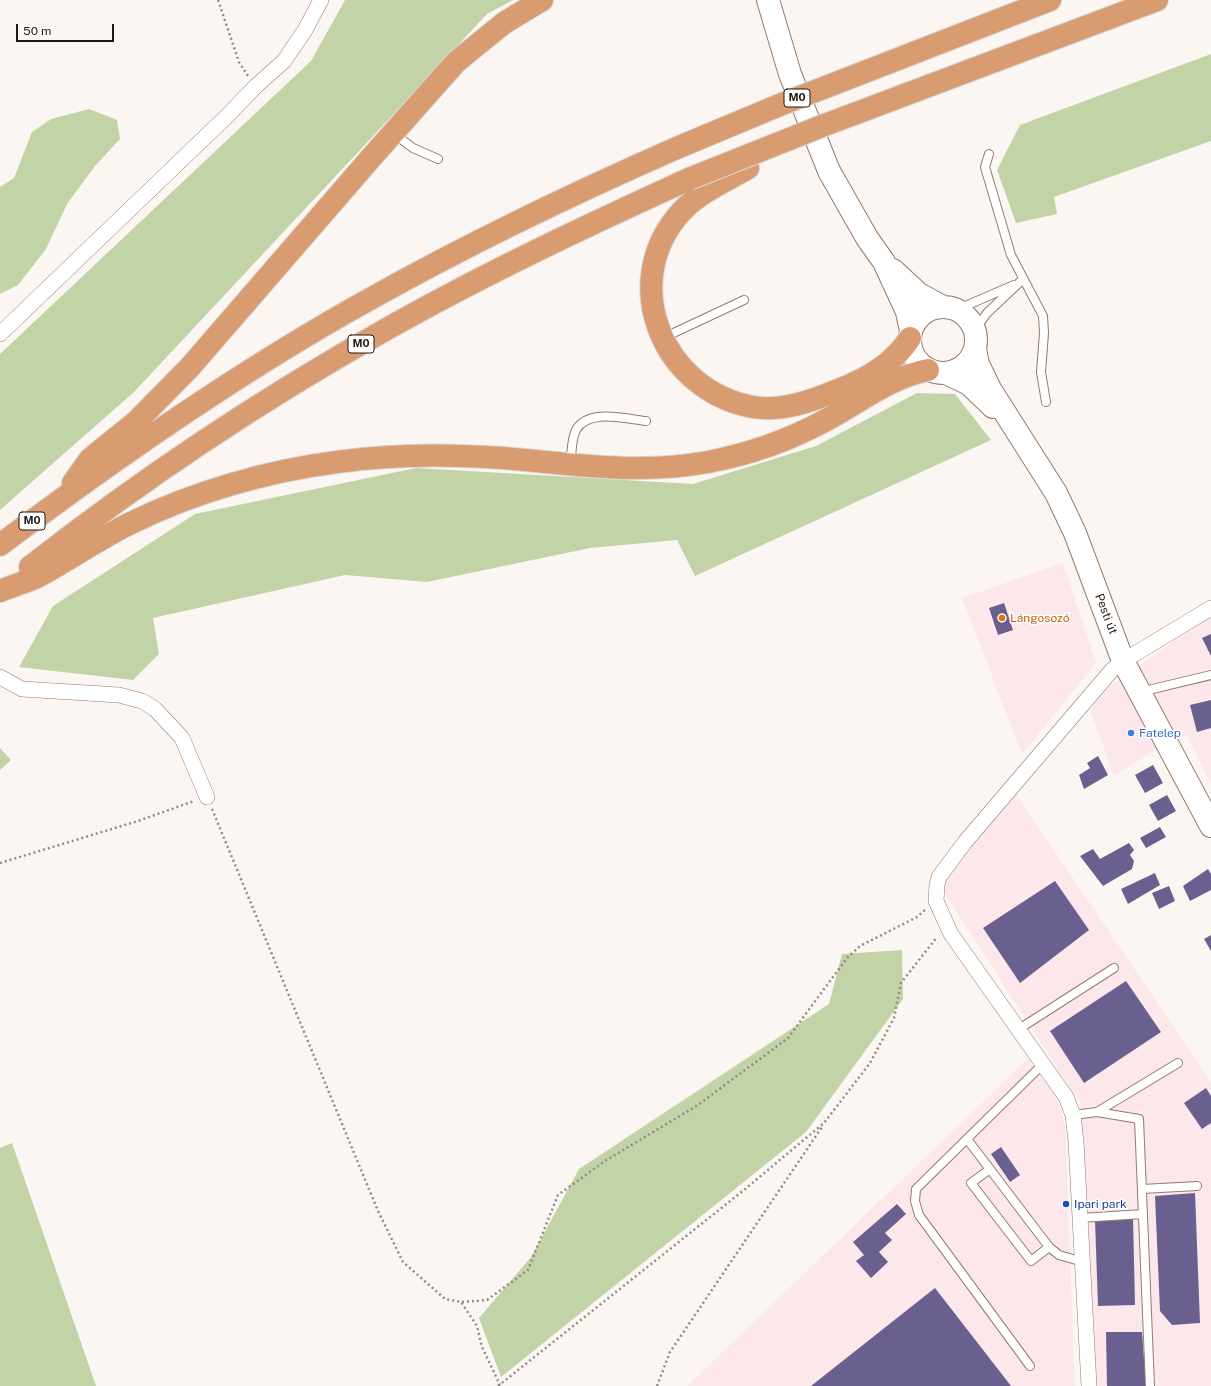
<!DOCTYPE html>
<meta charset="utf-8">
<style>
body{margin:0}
#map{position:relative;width:1211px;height:1386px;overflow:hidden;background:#fcf6f2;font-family:"Public Sans",sans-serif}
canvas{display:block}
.scale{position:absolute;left:16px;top:24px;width:98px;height:18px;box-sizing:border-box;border:2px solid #221810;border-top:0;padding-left:5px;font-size:12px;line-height:14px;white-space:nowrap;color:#221810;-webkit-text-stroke:3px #fff;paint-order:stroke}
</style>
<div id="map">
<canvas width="1211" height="1386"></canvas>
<div class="scale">50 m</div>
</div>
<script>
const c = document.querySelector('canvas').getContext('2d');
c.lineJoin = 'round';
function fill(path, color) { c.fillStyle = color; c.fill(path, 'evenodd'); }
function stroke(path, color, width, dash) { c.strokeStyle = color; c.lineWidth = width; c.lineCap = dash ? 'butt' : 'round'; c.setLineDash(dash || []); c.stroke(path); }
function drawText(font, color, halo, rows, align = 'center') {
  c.font = font + ' "Public Sans",sans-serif'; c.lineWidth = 3; c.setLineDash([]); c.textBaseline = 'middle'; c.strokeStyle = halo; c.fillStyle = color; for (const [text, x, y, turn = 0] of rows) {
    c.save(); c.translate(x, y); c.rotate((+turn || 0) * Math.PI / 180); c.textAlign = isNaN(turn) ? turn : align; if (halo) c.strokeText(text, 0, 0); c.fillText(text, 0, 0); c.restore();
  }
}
fill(new Path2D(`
 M1063,563l33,100 -74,91 -60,-156z
 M1211,615v170l-24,-50 -35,17 -38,24 -24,-66 19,-23z
 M1016,794l195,288v304h-116l-14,-281 -146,-227z
 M1028,1059l28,37 9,30 10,260h-388z`), '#fce7eb');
fill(new Path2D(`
 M345,0h168l-26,14 -353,378 -134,118v-156l311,-293z
 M1211,54v87l-157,56 3,17 -41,9 -19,-53 23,-45z
 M89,109l28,11 3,19 -25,27 -28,38 -21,45 -28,36 -18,9v-107l14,-9 18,-46 19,-13z
 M917,393l38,1 36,46 -296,136 -18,-36 -87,8 -163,34 -82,-7 -192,43 6,36 -26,26 -114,-13 34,-61 142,-92 221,-46 277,16 123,-38z
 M0,748l11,12 -11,10z
 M902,950l1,49 -97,133 -305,245 -22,-59 52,-61 48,-88 250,-165 13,-50z
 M12,1143l84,243h-96v-238z`), '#c3d3a8');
fill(new Path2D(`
 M1004,603l9,27 -15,5 -9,-27z
 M1211,634v22l-9,-18z
 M1211,700v28l-14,4 -7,-27z
 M1098,756l10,19 -24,14 -5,-14 11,-7 -3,-5z
 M1153,765l10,18 -18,10 -10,-18z
 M1167,795l9,16 -18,10 -9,-16z
 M1160,827l6,10 -20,11 -6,-10z
 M1129,843l5,7 -4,5 4,6 -2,8 -29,17 -23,-30 13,-7 7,10z
 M1208,869l3,5v16l-21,11 -7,-15z
 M1155,873l5,12 -32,19 -7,-15z
 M1055,881l34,49 -69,53 -37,-55z
 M1169,886l6,15 -16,8 -7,-16z
 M1211,935v16l-7,-12z
 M1126,981l35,51 -77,51 -34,-52z
 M1206,1088l5,8v27l-9,6 -18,-26z
 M1001,1147l19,28 -10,7 -19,-28z
 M1195,1193l5,130 -28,2 -12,-14 -5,-115z
 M897,1204l9,10 -21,19 7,7 -13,12 9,10 -17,16 -15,-17 8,-6 -11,-13z
 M1133,1218l2,87 -37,1 -3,-86z
 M935,1288l76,98h-200z
 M1106,1332h36l4,54h-39z`), '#6a6090');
const service = new Path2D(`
 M393,133l20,15 25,11
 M989,154l-4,13 26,88 32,61 1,17 -3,39 5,30
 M956,310l58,-25
 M974,331l13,-18 35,-33
 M665,337l79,-37
 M570,464c2,-11 1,-24 6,-34 12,-22 50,-11 70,-9
 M1140,692l71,-17
 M1019,1029l95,-61
 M1097,1112l81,-49
 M1073,1115l24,-3 42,7 11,267
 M967,1139l82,108 10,8 24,7
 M990,1169l-19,14 60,78 18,-14
 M1142,1189l55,-3
 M1080,1218l63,-4
 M1030,1366l-111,-151 -4,-14 1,-12 127,-125`);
const minor = new Path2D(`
 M0,334l227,-218 29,-30 28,-25 21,-31 16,-30
 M0,677l22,12 97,6 23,6 13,8 27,29 25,59
 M1089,1386l-13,-244 -3,-27 -7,-18 -115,-163 -15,-33 1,-16 2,-8 26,-35 147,-172 11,-9 88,-53`);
const secondary = new Path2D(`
 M768,0l22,74 39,97 38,67 17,24 23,50 4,19
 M893,270l26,24 24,13
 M910 340a33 33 0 1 1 66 0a33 33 0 1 1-66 0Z
 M975,349l3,15 12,25 66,104 19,40 48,128 88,165
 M946,373l23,11 24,23`);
const trunk = new Path2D(`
 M916,52l134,-52
 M822,126l335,-126
 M748,168c-22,13 -48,24 -66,43 -65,70 -20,180 71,196 28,5 59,-6 85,-17 27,-10 56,-27 72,-52
 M73,483l17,-24 47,-38 53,-54 180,-208 86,-97 48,-39 38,-23
 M0,545c118,-89 240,-174 370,-246 100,-56 204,-106 309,-152
 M30,567c112,-88 231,-167 355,-237 99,-56 201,-104 304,-151
 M0,591c12,-5 26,-9 37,-14 32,-17 61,-38 94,-54 63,-31 136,-52 206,-61 54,-8 111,-8 166,-4 71,6 134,17 205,4 42,-8 82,-22 120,-43 32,-17 63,-42 100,-49`);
stroke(service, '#957b69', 10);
stroke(minor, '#957b69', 16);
stroke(secondary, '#957b69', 24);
stroke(trunk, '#d7d5d4', 24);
stroke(new Path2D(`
 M218,0l21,62 9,14
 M212,809l166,402 25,51 42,37 16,3 16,24 5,21 18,38
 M0,863l138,-42 56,-20
 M462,1302l25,-2 41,-30 30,-75 47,-34 93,-56 90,-67 59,-80 13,-12 57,-29 9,-8
 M498,1386l246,-196 80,-67 46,-60 24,-45 7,-35 36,-46
 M657,1386l13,-34 152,-225`), '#938b85', 2.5, [2, 3]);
stroke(service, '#fff', 8);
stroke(minor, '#fff', 15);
stroke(secondary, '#fff', 22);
stroke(trunk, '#d89c70', 22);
const trunkBridge = new Path2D(`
 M679,147l103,-43 134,-52
 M689,179l133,-53`);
stroke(trunkBridge, '#d7d5d4', 24, []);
stroke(trunkBridge, '#d89c70', 22);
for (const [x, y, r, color] of [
 [1002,618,4,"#e8710a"],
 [1131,733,4,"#3f7fe0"],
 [1066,1204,4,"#1a4fb4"]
]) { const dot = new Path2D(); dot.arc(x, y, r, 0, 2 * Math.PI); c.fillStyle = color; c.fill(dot); stroke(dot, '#fff', 1.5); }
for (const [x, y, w] of [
 [797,98,26],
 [361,344,26],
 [32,521,26]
]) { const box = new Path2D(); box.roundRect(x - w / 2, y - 9, w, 18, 3); c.fillStyle = '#fff'; c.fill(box); stroke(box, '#221810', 1); }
drawText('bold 11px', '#221810', null, [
 ["M0",797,98],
 ["M0",361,344],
 ["M0",32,521]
]);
drawText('12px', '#221810', '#fff', [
 ["Pesti út",1106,614,69]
]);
drawText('12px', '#c56008', '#fff', [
 ["Lángosozó",1010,618]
], 'left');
drawText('12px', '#366cbe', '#fff', [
 ["Fatelep",1139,733]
], 'left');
drawText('12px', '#164399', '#fff', [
 ["Ipari park",1074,1204]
], 'left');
</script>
